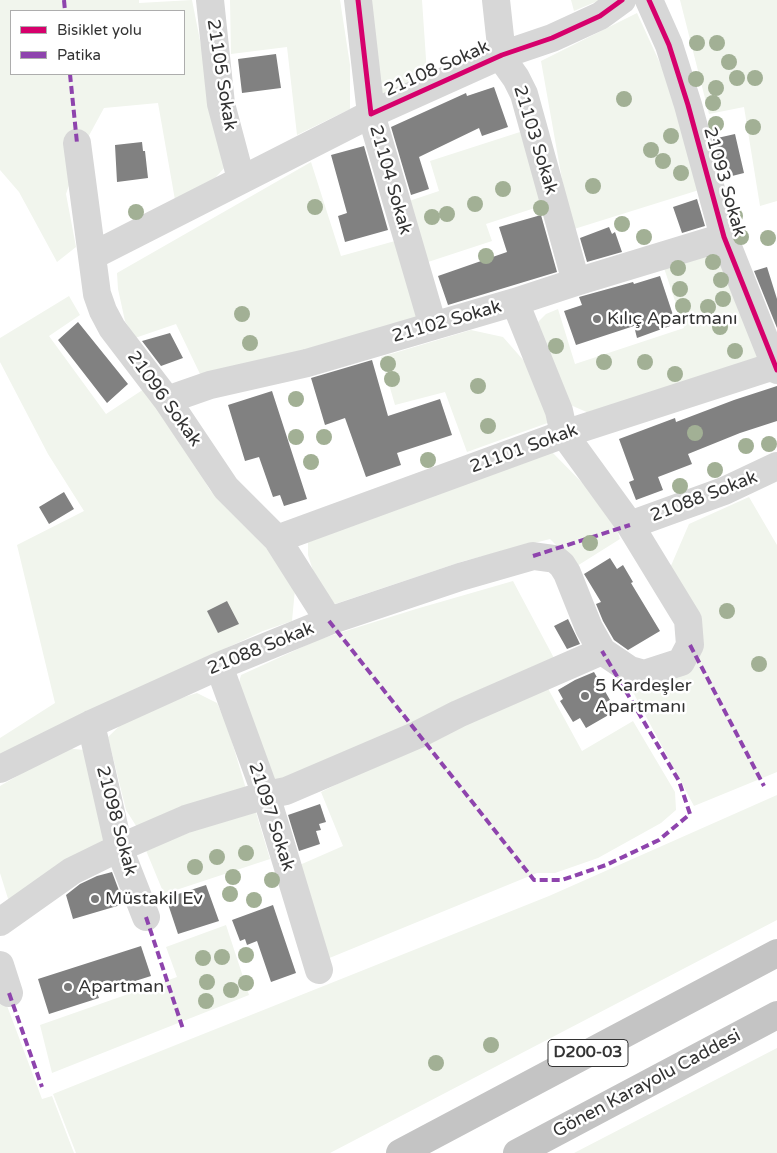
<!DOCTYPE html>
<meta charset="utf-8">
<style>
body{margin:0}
#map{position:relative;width:777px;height:1153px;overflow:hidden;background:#fff;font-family:"Varela Round",sans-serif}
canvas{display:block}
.legend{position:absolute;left:10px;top:10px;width:175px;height:65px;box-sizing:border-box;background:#fff;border:1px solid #adadad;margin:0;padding:6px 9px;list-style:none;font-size:15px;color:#333}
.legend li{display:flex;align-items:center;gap:10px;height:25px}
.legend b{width:25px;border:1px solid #adadad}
</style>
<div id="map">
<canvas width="777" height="1153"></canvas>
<ul class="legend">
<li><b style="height:6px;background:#d6006c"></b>Bisiklet yolu</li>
<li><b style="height:6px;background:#8e44ad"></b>Patika</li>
</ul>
</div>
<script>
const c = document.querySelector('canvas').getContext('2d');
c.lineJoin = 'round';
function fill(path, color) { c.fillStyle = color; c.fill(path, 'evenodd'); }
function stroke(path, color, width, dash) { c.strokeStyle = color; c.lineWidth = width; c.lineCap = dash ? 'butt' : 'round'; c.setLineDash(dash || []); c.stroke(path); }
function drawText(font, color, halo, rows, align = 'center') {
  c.font = font + ' "Varela Round",sans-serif'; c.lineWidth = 5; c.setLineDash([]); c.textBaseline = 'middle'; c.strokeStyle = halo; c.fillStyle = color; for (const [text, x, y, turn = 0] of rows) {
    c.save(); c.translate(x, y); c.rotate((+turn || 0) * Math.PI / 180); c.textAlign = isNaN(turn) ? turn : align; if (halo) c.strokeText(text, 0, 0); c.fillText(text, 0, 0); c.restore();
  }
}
fill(new Path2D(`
 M0,0h139v3l53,-3 33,167 -17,19 -33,14 -17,-97 -54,5 -24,44 -14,42 10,53 -19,15 -38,-70 -19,-22zM11,11h173v63h-173z
 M230,0h110l10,65v44l-53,26 -10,-88 -56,7z
 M369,0h53l5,74 -51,23z
 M571,0h29l-26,11z
 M680,0h97v201l-17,5 -16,-99 -35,7z
 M637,13l33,72 29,105 -128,40 -30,-169z
 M520,132l24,73 -58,19 6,17 -67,22 -19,-61 33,-11 -9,-30z
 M311,162l30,94 54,-15 25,78 -101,30 -118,27 -25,-52 -41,14 -10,-17 -7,-32 -1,-16z
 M721,250l40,109 -172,54 -21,-9 -30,-82 8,-8 12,-5 17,55 109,-36 -20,-60z
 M69,296l11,19 -31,21 57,78 38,-25 24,31 42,70 67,69 18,30 -3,32 -29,10 -263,123v-16l55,-35 -38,-158 67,-34 -36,-57 -48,-92v-24z
 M471,330l32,7 36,41 14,43 -86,31 -22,-60 -50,13 -14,-48z
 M552,452l49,50 13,19 6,18 -43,27 -27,-27 -86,22 -129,43 -18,-21 -9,-28v-20z
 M749,497l28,48v227l-83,34 -68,-127 53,-8 -9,-103 19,-44z
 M513,581l42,79 -285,126 -33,-96 4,-15 79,-36 96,-30z
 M545,683l37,68 51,-30 42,71 1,18 -15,13 -63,35 -43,15h-18l-210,86 -32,-92 48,-21 -22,-54z
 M197,693l20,10 10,22 19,64 -106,43 -14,-22 -18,-73 25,-24z
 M65,748l19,2 23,86 -13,14 -84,55 -10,-32v-87z
 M777,795v125l-447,233h-254l-23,-59 496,-198z
 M255,809l15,50 -106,35 -19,-46z
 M226,925l23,70 -197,78 -12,-48 137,-48 -11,-30z
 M3,995l39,104 10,-3 22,57h-74v-157z
 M777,1048v105h-203z`), '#f1f5ed');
fill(new Path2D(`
 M276,54l5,34 -39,5 -4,-34z
 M494,87l14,40 -26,9 -3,-8 -60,29 10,32 -18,6 -20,-68 75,-34 1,3z
 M735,134l9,39 -20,5 -11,-39z
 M142,142l1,9h2l3,27 -31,4 -2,-37z
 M364,146l24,84 -43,12 -7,-26 9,-3 -16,-58z
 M697,199l8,27 -23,7 -9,-26z
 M541,215l16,57 -109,33 -10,-29 69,-24 -8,-25z
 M609,227l3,7 3,-2 7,20 -35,10 -7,-24z
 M767,267l10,32v29l-23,-57z
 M660,276l13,39 -6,2 3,9 -33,12 -3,-12 -58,19 -12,-34 18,-6 -3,-8 54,-15 1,2z
 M78,322l50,62 -21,19 -49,-63z
 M170,333l13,25 -22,8 -19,-25z
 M372,360l16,56 52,-17 12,36 -55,18 4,12 -35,12 -21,-59 -20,7 -14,-47z
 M777,386v35l-37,12 -52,21 4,10 -34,13 5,13 -27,10 -7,-18 5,-2 -15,-41 56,-21 1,4 58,-22z
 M272,391l35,108 -23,7 -4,-11 -7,2 -14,-40 -14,4 -17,-56z
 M64,492l10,17 -25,15 -10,-17z
 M610,558l7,11 6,-4 10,17 -2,1 29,48 -32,19 -14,-10 -11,-19 -7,-17 5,-2 -17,-28z
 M227,601l12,23 -21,9 -11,-22z
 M568,619l12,25 -13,5 -13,-23z
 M594,672l16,28 -4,2 6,11 -26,15 -6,-10 -7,4 -13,-21 3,-2 -5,-9 17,-10z
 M320,804l6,18 -7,2 2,6 -5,1 4,13 -21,7 -11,-36z
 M112,872l12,32 -51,15 -7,-24 14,-11 17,-8z
 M206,885l13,36 -41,13 -12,-36z
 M273,905l23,68 -25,9 -14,-41 -10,4 -2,-6 -5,2 -8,-21z
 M141,946l10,30 -54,17 2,5 -50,16 -11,-35z`), '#818181');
stroke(new Path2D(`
 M210,0l11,104 20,75
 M358,0l13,114 62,212
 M496,0l6,55 4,9 10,14 8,16 52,188
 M649,0l20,45 19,60 36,132 53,133
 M77,143l20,151 6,17 9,17 55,72 59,88 51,51 52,82
 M92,256l279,-142 131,-59 50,-17 48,-22 22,-16
 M167,400l43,-15 97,-22 208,-61 61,-20 148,-45
 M630,525l94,-34 53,-25
 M277,539l287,-105 210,-68
 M219,666l47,129 53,175
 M91,724l28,124 27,69
 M0,769l91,-45 128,-58 110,-45 131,-44 73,-21 22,3 7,6 5,8 22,55 13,23
 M0,922l72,-51 47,-23 67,-29 80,-24 20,-4 131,-56 41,-21 144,-63 28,19 14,4 37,-12 9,-17 -2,-25 -58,-95 -66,-91 -5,-23 -44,-109
 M0,965l9,28`), '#d7d7d7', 28);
stroke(new Path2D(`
 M400,1153l377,-200
 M517,1153l260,-138`), '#c4c4c4', 28);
stroke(new Path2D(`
 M64,0l1,11
 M70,74l7,69
 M533,556l97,-31
 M329,621l205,259h28l44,-15 53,-25 31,-26 -11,-33 -77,-130
 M690,645l74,141
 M146,917l37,112
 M9,993l33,94`), '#8e44ad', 4, [8, 4]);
stroke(new Path2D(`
 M358,0l13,114 131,-59 50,-17 48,-22 22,-16
 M649,0l20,45 19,60 36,132 53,133`), '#d6006c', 5);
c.fillStyle = '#a2b095';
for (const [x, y] of [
 [697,43],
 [717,43],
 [729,62],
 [737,78],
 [755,78],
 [696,79],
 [716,88],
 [624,99],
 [713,103],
 [716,124],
 [753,127],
 [671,136],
 [651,150],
 [663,161],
 [681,173],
 [593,186],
 [503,189],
 [475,204],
 [315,207],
 [541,208],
 [136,212],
 [447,214],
 [735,216],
 [432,217],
 [622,224],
 [644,237],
 [741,237],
 [768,238],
 [486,256],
 [713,262],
 [678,268],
 [721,280],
 [680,289],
 [723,299],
 [683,306],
 [708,307],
 [242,314],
 [720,327],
 [250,343],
 [556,346],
 [735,351],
 [604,362],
 [645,362],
 [388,364],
 [675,374],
 [392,379],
 [478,386],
 [296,399],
 [488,426],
 [695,433],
 [296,437],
 [324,437],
 [769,444],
 [746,446],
 [428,460],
 [311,462],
 [715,470],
 [680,486],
 [590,543],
 [727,611],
 [759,664],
 [246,853],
 [217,857],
 [195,867],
 [233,877],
 [272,880],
 [230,894],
 [254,900],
 [246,955],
 [222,957],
 [203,958],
 [207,982],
 [246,983],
 [231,990],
 [206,1001],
 [491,1045],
 [436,1063]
]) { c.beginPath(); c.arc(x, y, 8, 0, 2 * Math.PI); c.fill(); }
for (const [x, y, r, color] of [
 [597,319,5,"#7a7a7a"],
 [585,696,5,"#7a7a7a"],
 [95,899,5,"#7a7a7a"],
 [68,987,5,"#7a7a7a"]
]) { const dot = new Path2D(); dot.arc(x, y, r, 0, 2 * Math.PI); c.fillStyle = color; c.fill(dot); stroke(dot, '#fff', 2); }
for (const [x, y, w] of [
 [588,1053,80]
]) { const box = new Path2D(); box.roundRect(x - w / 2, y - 13.5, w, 27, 4); c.fillStyle = '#fff'; c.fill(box); stroke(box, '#333', 1); }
drawText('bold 16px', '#333', null, [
 ["D200-03",588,1053]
]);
drawText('18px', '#333', '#fff', [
 ["21108 Sokak",437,69,-24],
 ["21105 Sokak",221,75,81],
 ["21103 Sokak",535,140,73],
 ["21104 Sokak",390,180,74],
 ["21093 Sokak",724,182,74],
 ["21102 Sokak",447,322,-16],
 ["21096 Sokak",164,399,54],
 ["21101 Sokak",524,449,-20],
 ["21088 Sokak",704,497,-21],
 ["21088 Sokak",261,649,-22],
 ["21097 Sokak",271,817,72],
 ["21098 Sokak",116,821,75],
 ["Gönen Karayolu Caddesi",647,1084,-28]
]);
drawText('18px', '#333', '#fff', [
 ["Kılıç Apartmanı",607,319],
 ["5 Kardeşler",595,686],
 ["Apartmanı",595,707],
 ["Müstakil Ev",105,899],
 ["Apartman",78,987]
], 'left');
</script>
